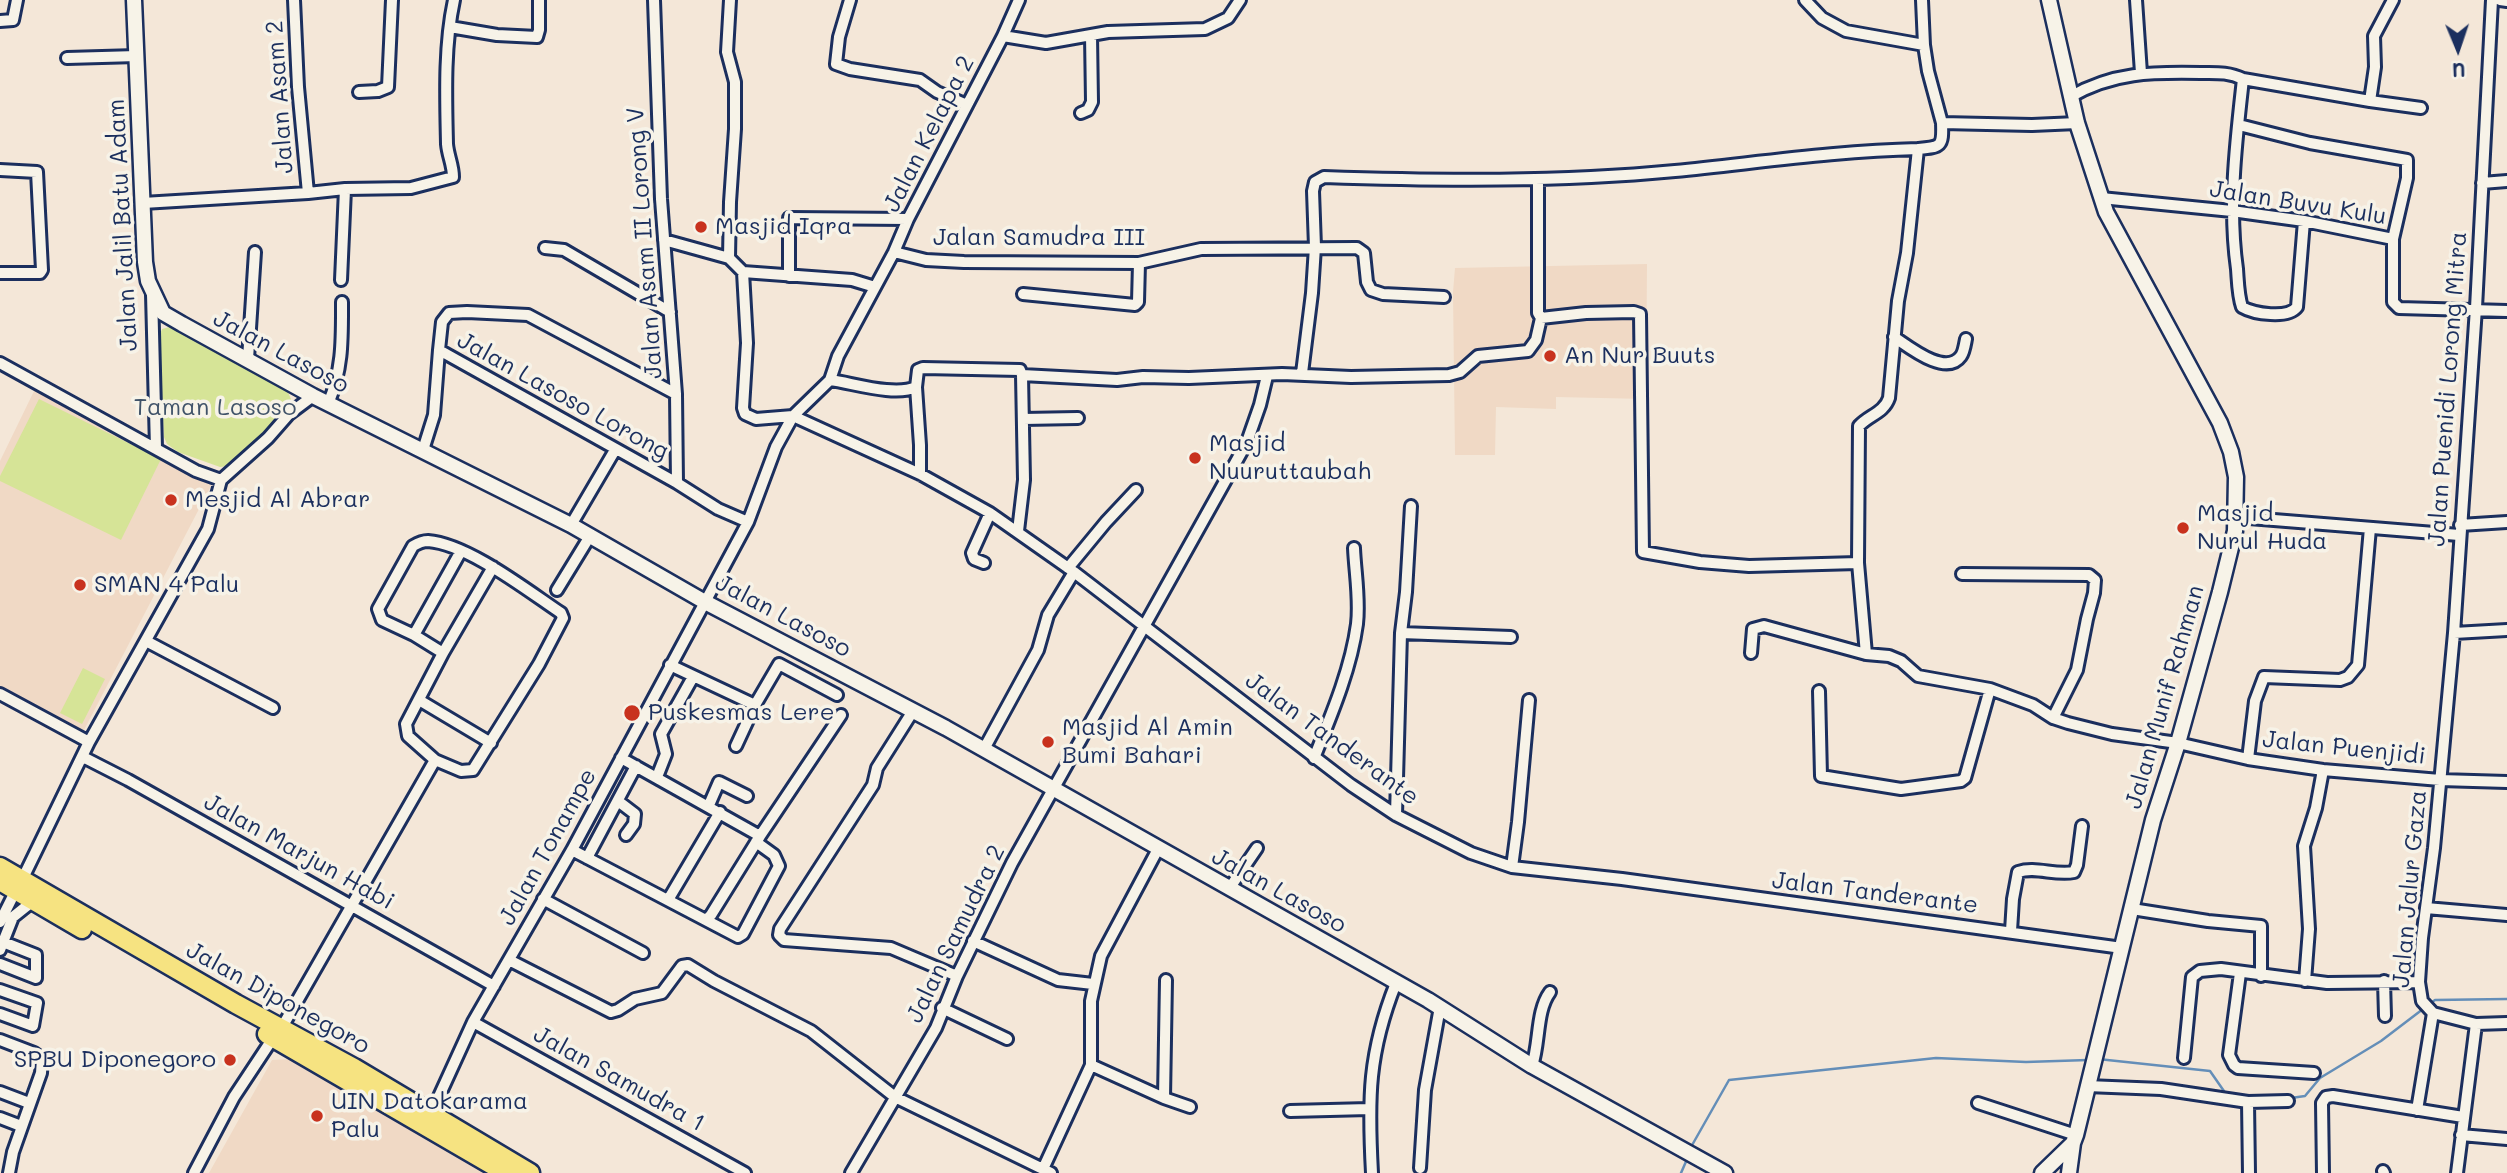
<!DOCTYPE html>
<style>
body{margin:0}
#map{position:relative;width:2507px;height:1173px;overflow:hidden;background:#f4e7d8;font-family:Mali,sans-serif}
canvas{display:block}
.north{position:absolute;left:2423px;top:14px;width:70px;height:70px;-webkit-text-stroke:5px #f7f3e8;paint-order:stroke;rotate:178deg;font-size:19px;font-weight:700;line-height:28px;text-align:center;color:#1b2f5e}
.north::after{content:'';display:block;margin:auto;width:24px;height:32px;background:#1b2f5e;clip-path:polygon(50% 0,100% 100%,50% 72%,0 100%)}
</style>
<div id="map">
<canvas width="2507" height="1173"></canvas>
<div class="north">U</div>
</div>
<script>
const c = document.querySelector('canvas').getContext('2d');
c.lineJoin = 'round';
function fill(path, color) { c.fillStyle = color; c.fill(path, 'evenodd'); }
function stroke(path, color, width, dash) { c.strokeStyle = color; c.lineWidth = width; c.lineCap = dash ? 'butt' : 'round'; c.setLineDash(dash || []); c.stroke(path); }
function drawText(font, color, halo, rows, align = 'center') {
  c.font = font + ' Mali,sans-serif'; c.lineWidth = 7; c.setLineDash([]); c.textBaseline = 'middle'; c.strokeStyle = halo; c.fillStyle = color; for (const [text, x, y, turn = 0] of rows) {
    c.save(); c.translate(x, y); c.rotate((+turn || 0) * Math.PI / 180); c.textAlign = isNaN(turn) ? turn : align; if (halo) c.strokeText(text, 0, 0); c.fillText(text, 0, 0); c.restore();
  }
}
fill(new Path2D(`
 M1647,264l-1,135 -90,-2v12l-60,-2 -1,48h-40l-2,-163 2,-24z
 M36,387l176,97 -129,248 -83,-45v-226z
 M292,1059l201,114h-284l63,-113z`), '#f0d9c5');
fill(new Path2D(`
 M173,326l113,62 5,11 -1,11 -55,55 -7,1 -8,1 -42,-15 -11,-8 -3,-7 -5,-99 3,-9z
 M39,399l122,60 -40,81 -121,-59v-5z
 M83,668l22,11 -23,45 -22,-11z`), '#d6e497');
stroke(new Path2D(`
 M2428,1005l7,-5 72,-1
 M2098,1059l112,12 16,23
 M2291,1098l14,-2 15,-18 61,-37 42,-32
 M1691,1147l38,-67 207,-22 90,4 62,-2
 M1681,1173l7,-16`), '#648eb8', 2.5);
const minor = new Path2D(`
 M654,0l7,199 15,195 1,89
 M850,0l-11,37 -3,27 14,5 70,11 17,12 30,13
 M1805,0l17,18 24,13 78,14
 M1922,0l2,45 4,26 14,52 90,2 45,-2
 M2136,0l5,73
 M2500,0l7,1
 M0,21l13,-1 4,-20
 M450,27l47,8 40,2 2,-7v-30
 M1003,36l43,7 62,-11 97,-3 23,-11 12,-18
 M67,58l70,-2
 M2243,79l127,22 5,-34 -1,-31 19,-36
 M359,92l19,-1 10,-4 4,-87
 M2070,97c43,-25 82,-25 131,-24 15,0 28,-1 42,6 -7,63 -15,127 -6,190 1,13 1,26 5,38 12,7 46,12 55,0l7,-86
 M2370,101l51,7
 M1081,113l7,-3 4,-8 -1,-67
 M2239,125l71,18 97,17v18l-14,61
 M0,170l37,2 5,98 -2,3h-40
 M1538,179v134l3,5 45,-5 48,-1 6,2 3,238 57,10 49,4 109,-3
 M2482,183l25,-2
 M308,193l37,-4 66,-1 42,-11c0,-12 -5,-21 -6,-33 -1,-46 -3,-98 7,-144
 M2101,198l131,13 72,10 89,18v63l6,6 108,3
 M143,203l165,-10 -10,-106 -4,-87
 M664,240l65,18 14,14 109,8 23,7
 M545,248l19,2 106,62
 M894,252l32,8 38,2 175,1 62,-14 156,-1 7,5 3,29 4,8 12,4 61,3
 M729,258l1,-56 5,-73v-47l-8,-30 3,-52
 M743,272l4,71 -4,65 2,6 11,5 37,-3 127,58 70,39 84,59 277,213 45,30 75,38 41,14 110,12 500,69
 M789,276v-58l119,1
 M341,280l4,-91
 M152,294l4,154
 M1023,294l112,11 3,-3 1,-39
 M1894,337c15,10 52,40 67,19 3,-4 4,-12 5,-17
 M439,350l3,-28 7,-9 18,-1 61,3 148,79
 M248,359l7,-107
 M0,363l196,108 25,9
 M1302,373l10,-80 3,-46 -2,-56 2,-9 9,-5c117,4 235,5 351,-6 81,-8 161,-20 243,-22
 M1022,375l95,5 26,-3 46,1 93,-4 69,3 98,-2 11,-3 18,-16 50,-5 8,-11 5,-22
 M830,380c23,3 65,17 86,7l2,-17 5,-2 97,2 2,5 2,105 -6,51
 M916,387l4,58v29
 M328,404c15,-35 14,-65 14,-102
 M1023,419l55,-1
 M423,450l11,-35 5,-65 238,133 41,26 30,13 28,-75 17,-31 37,-36 8,-24 56,-104 14,-33 95,-183 16,-36
 M2237,517l222,18
 M571,525l44,-75
 M2460,525l47,-3
 M984,563l-10,-4 -2,-6 18,-40
 M1068,568l38,-46 30,-32
 M1962,574l127,1 6,5 -1,13 -7,26 -10,51 -24,48
 M557,590l33,-54
 M1401,633l110,4
 M2454,633l53,-3
 M414,635l47,-84
 M146,641l127,67
 M1751,653l2,-24 11,-3 102,28 23,2 12,5 17,15 72,13 43,16 20,13 15,5 44,11 66,9 70,16 75,11 117,10 67,2
 M1866,654l-8,-91 1,-137c10,-11 25,-13 30,-28l9,-97 9,-48 11,-104c23,-2 25,-2 24,-26
 M670,665l85,40 -19,41
 M1819,691l2,85 80,13 60,-8 4,-3 25,-89
 M0,694l89,48
 M419,700l72,43
 M755,705l24,-41 58,31
 M913,711l-36,57 -4,17 -93,144 -1,6 5,5 107,8 66,28
 M984,749l54,-99 10,-35 26,-43
 M83,757l45,23 366,206
 M621,758l139,78
 M1314,758c17,-42 37,-89 43,-134 3,-25 -2,-52 -3,-76
 M2248,759l7,-58 9,-24 76,3 8,-3 10,-12 12,-137
 M435,760l26,11 12,-1 66,-106 24,-46 -2,-5c-33,-22 -93,-69 -133,-72 -6,0 -10,2 -15,5l-35,63 4,11 32,15 29,18
 M657,777l9,-23 -5,-20 32,-57
 M618,801l17,13 -1,10 -8,11
 M709,805l10,-23 28,14
 M1396,815l5,-182 5,-41 5,-86
 M572,850l166,87 5,-3 36,-68 -5,-11 -18,-13
 M587,858l49,-92
 M1512,867l6,-45 11,-122
 M22,880l67,-138 119,-213 13,-49 47,-42 21,-24 24,-18
 M1229,889l28,-41
 M543,899l100,54
 M668,900l52,-88
 M2426,908l81,7
 M2132,909l76,12 53,5v50
 M706,920l5,-5 49,-79 81,-121
 M0,922l16,-32
 M2011,931l2,-32 5,-27c18,-6 37,4 56,0l3,-7 5,-39
 M973,941l85,39 35,4
 M0,950l13,-33 20,-16
 M509,960l102,52 7,-2 17,-11 27,-6 20,-27 6,-1 26,16 97,50 84,66 156,76
 M0,964l36,14v-23l-33,-13
 M2240,973l-11,82 5,10 4,3 76,5
 M2305,981l4,-52 -5,-83 12,-38 7,-38
 M2384,981l1,35
 M0,990l37,13 -4,23 -33,-12
 M942,1008l65,31
 M473,1022l272,151
 M2476,1024l31,-1
 M281,1029l154,-269 -27,-24 -2,-12 37,-71 50,-86
 M0,1040l34,13 8,6 -1,14 -28,79 -4,21
 M2184,1058l8,-81 8,-6 21,-2 106,14 92,-1
 M1091,1065l73,33 2,-118
 M1532,1066c8,-24 4,-55 18,-74
 M2087,1086l74,3 87,13 40,-1
 M0,1092l29,11
 M1164,1098l26,9
 M2248,1102l1,71
 M1978,1103l98,32
 M2417,1110l16,-97
 M1290,1111l79,-2
 M431,1114l42,-92 99,-172 176,-328
 M0,1118l21,8
 M2461,1135l46,4
 M1420,1168l5,-78 15,-83
 M1043,1169l48,-104v-64l10,-45 57,-107
 M2383,1171l1,2
 M194,1173l40,-76 39,-59
 M851,1173l85,-145 21,-52 55,-113 235,-421 13,-37 7,-29
 M1372,1173c-4,-74 -4,-120 24,-190
 M2323,1173l-1,-70 4,-6 7,-1 130,21
 M2457,1173l19,-149 -43,-11 -11,-12 -3,-19 3,-44 12,-90 20,-215 22,-325 16,-308`);
const tertiary = new Path2D(`
 M134,0l11,262 3,19 15,32 19,11 131,72 258,129 134,77 241,126 482,272 104,66 193,107
 M2042,1173l31,-30 3,-8 77,-315 25,-77 42,-151 15,-61 1,-54 -5,-25 -11,-29 -114,-211 -29,-89 -28,-123
 M2069,1173l4,-30`);
const trunk = new Path2D(`
 M0,867l236,137 118,64 176,105
 M0,881l82,48
 M267,1034l239,139`);
stroke(minor, '#1b2f5e', 16);
stroke(tertiary, '#1b2f5e', 19);
stroke(trunk, '#1b2f5e', 23);
stroke(minor, '#f7f3e8', 10);
stroke(tertiary, '#f7f3e8', 14);
stroke(trunk, '#f6e381', 18);
for (const [x, y, r, color] of [
 [701,227,7,"#c8321e"],
 [1550,356,7,"#c8321e"],
 [1195,458,7,"#c8321e"],
 [171,500,7,"#c8321e"],
 [2183,528,7,"#c8321e"],
 [80,585,7,"#c8321e"],
 [632,713,9,"#c8321e"],
 [1048,742,7,"#c8321e"],
 [230,1060,7,"#c8321e"],
 [317,1116,7,"#c8321e"]
]) { const dot = new Path2D(); dot.arc(x, y, r, 0, 2 * Math.PI); c.fillStyle = color; c.fill(dot); stroke(dot, '#f7f3e8', 2.5); }
drawText('24px', '#1b2f5e', '#f7f3e8', [
 ["Jalan Asam 2",280,97,-94],
 ["Jalan Kelapa 2",929,134,-63],
 ["Jalan Buvu Kulu",2298,203,9],
 ["Jalan Jalil Batu Adam",123,225,-93],
 ["Jalan Samudra III",1039,238],
 ["Jalan Asam II Lorong V",645,243,-94],
 ["Jalan Lasoso",281,352,28],
 ["Jalan Puenidi Lorong Mitra",2448,389,-86],
 ["Jalan Lasoso Lorong",563,396,29],
 ["Jalan Lasoso",783,616,28],
 ["Jalan Munif Rahman",2165,697,-74],
 ["Jalan Tanderante",1332,739,36],
 ["Jalan Puenjidi",2344,748,6],
 ["Jalan Tonampe",548,847,-61],
 ["Jalan Marjun Habi",299,852,29],
 ["Jalan Jalur Gaza",2410,889,-85],
 ["Jalan Lasoso",1279,891,29],
 ["Jalan Tanderante",1875,893,7],
 ["Jalan Samudra 2",956,934,-64],
 ["Jalan Diponegoro",278,998,29],
 ["Jalan Samudra 1",619,1079,29]
]);
drawText('24px', '#1b2f5e', '#f7f3e8', [
 ["Masjid Iqra",715,227],
 ["An Nur Buuts",1564,356],
 ["Masjid",1209,444],
 ["Nuuruttaubah",1209,472],
 ["Mesjid Al Abrar",185,500],
 ["Masjid",2197,514],
 ["Nurul Huda",2197,542],
 ["SMAN 4 Palu",94,585],
 ["Puskesmas Lere",648,713],
 ["Masjid Al Amin",1062,728],
 ["Bumi Bahari",1062,756],
 ["SPBU Diponegoro",216,1060,"right"],
 ["UIN Datokarama",331,1102],
 ["Palu",331,1130]
], 'left');
drawText('24px', '#405369', '#f7f3e8', [
 ["Taman Lasoso",215,408]
]);
</script>
